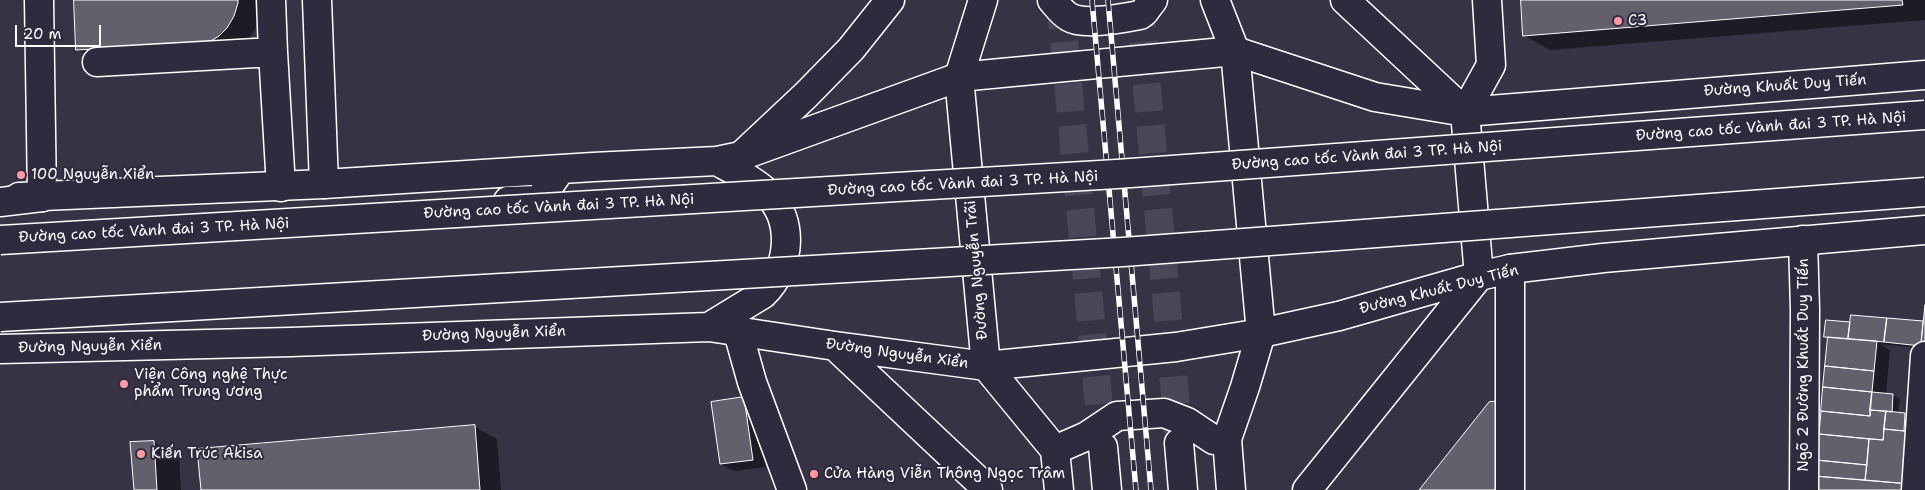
<!DOCTYPE html>
<meta charset="utf-8">
<style>
body{margin:0}
#map{position:relative;width:1925px;height:490px;overflow:hidden;background:#373345;font-family:"Shantell Sans",sans-serif}
canvas{display:block}
.scale{position:absolute;left:15px;top:25px;width:86px;height:22px;box-sizing:border-box;border:2px solid #fff;border-top:0;padding-left:6px;font-size:15px;line-height:18px;white-space:nowrap;color:#fff;-webkit-text-stroke:4px #2f2a3d;paint-order:stroke}
</style>
<div id="map">
<canvas width="1925" height="490"></canvas>
<div class="scale">20 m</div>
</div>
<script>
const c = document.querySelector('canvas').getContext('2d');
c.lineJoin = 'round';
function fill(path, color) { c.fillStyle = color; c.fill(path, 'evenodd'); }
function stroke(path, color, width, dash) { c.strokeStyle = color; c.lineWidth = width; c.lineCap = dash ? 'butt' : 'round'; c.setLineDash(dash || []); c.stroke(path); }
function drawText(font, color, halo, rows, align = 'center') {
  c.font = font + ' "Shantell Sans",sans-serif'; c.lineWidth = 4; c.setLineDash([]); c.textBaseline = 'middle'; c.strokeStyle = halo; c.fillStyle = color; for (const [text, x, y, turn = 0] of rows) {
    c.save(); c.translate(x, y); c.rotate((+turn || 0) * Math.PI / 180); c.textAlign = isNaN(turn) ? turn : align; if (halo) c.strokeText(text, 0, 0); c.fillText(text, 0, 0); c.restore();
  }
}
fill(new Path2D(`
 M75,0h184v16l-4,13 -7,12 -149,21 -21,-12z
 M1522,0h403v20l-375,30 -25,-14z
 M1852,316l72,6 1,-5v32l-45,-5 10,6 -4,44 7,1 7,4 -2,14 7,1 7,4 13,72h-111l15,-152 -4,-2 2,-15 24,2zM1816,475l56,5 -1,2 -55,-5z
 M744,398l14,8 8,61 -32,4 -13,-7z
 M475,427l22,12 4,51h-299z
 M154,442l25,14 2,34h-46z`), '#0007');
const building = new Path2D(`
 M74,0h164v3l-4,13 -7,12 -8,8 -13,8 -130,6z
 M1521,0h381l1,5 -380,31z
 M1925,305v41h-4z
 M1851,315l36,3 -3,24 -36,-3z
 M1887,318l36,3 -2,25 -37,-4z
 M1826,320l24,2 -2,17 -24,-2z
 M1828,337l49,4 -3,30 -49,-5z
 M1825,366l49,5 -2,21 -49,-5z
 M1823,387l49,5 -2,24 -49,-5z
 M1872,392l21,2 -1,18 -22,-2z
 M744,397l9,63 -33,4 -9,-62z
 M1501,401l3,89h-85l70,-88z
 M1870,410l16,1 -3,29 -64,-6 2,-23 49,5z
 M1886,411l19,2 -1,18 -20,-2z
 M475,425l5,65h-279l-4,-41z
 M1884,429l31,3 -5,52 -45,-4 4,-41 14,1z
 M1819,434l50,5 -2,26 -51,-5z
 M154,441l3,49h-23l-4,-48z
 M1816,460l51,5 -2,15 -51,-4z
 M1814,476l96,8 -1,6h-96z`);
fill(building, '#635f6d');
stroke(building, '#fff', 1);
stroke(new Path2D(`
 M1060,0l43,447
 M1139,0l40,439`), '#4b4758', 28, [28, 14]);
const minor = new Path2D(`
 M39,0l3,197
 M271,0l2,52 8,135
 M317,0l7,184
 M97,62l176,-10
 M1465,112l26,-47 -4,-65
 M1803,240l2,70 -1,180
 M1510,269v221
 M738,332l14,50 40,108
 M1916,490l9,-134`);
const major = new Path2D(`
 M1235,51l140,46 90,15 460,-37
 M19,197l305,-13 269,-17 124,-6 24,-5 218,-79
 M508,201l31,-1 22,-31
 M709,327l54,-33c28,-27 32,-74 3,-102 -14,-13 -33,-22 -49,-31
 M835,346l153,144
 M0,349l291,-7 418,-15 126,19 151,20 69,84 4,40
 M1179,443l4,47
 M1103,447l4,43
 M1055,450l32,-14 30,-20 47,-3 23,9 27,18 13,-1
 M1231,490l-4,-51 18,-52 16,-54 78,-17 140,-40 31,-7 93,-11 322,-28
 M1307,490l172,-214 -14,-164`);
const highway = new Path2D(`
 M983,0l-24,77 27,289 190,-19 85,-14 -26,-282 -20,-51
 M1052,0c5,6 10,13 17,17 15,9 54,1 71,-2l4,-3 9,-12
 M1345,0l120,112
 M959,77l276,-26
 M741,156l65,-61 45,-46 39,-49
 M0,202l42,-5`);
stroke(minor, '#fff', 31);
stroke(major, '#fff', 31);
stroke(highway, '#fff', 31);
stroke(minor, '#2f2a3d', 28);
stroke(major, '#2f2a3d', 28);
stroke(highway, '#2f2a3d', 28);
const rail = new Path2D(`
 M1092,0l44,490
 M1108,0l43,490`);
stroke(rail, '#fff', 5.5);
stroke(rail, '#2f2a3d', 4, [11]);
const highwayBridge = new Path2D(`
 M0,240l1117,-66 808,-59
 M0,317l1123,-65 802,-60`);
stroke(highwayBridge, '#fff', 31, []);
stroke(highwayBridge, '#2f2a3d', 28);
for (const [x, y, r, color] of [
 [1618,21,5,"#ff9aa2"],
 [21,175,5,"#ff9aa2"],
 [124,384,5,"#ff9aa2"],
 [141,454,5,"#ff9aa2"],
 [814,474,5,"#ff9aa2"]
]) { const dot = new Path2D(); dot.arc(x, y, r, 0, 2 * Math.PI); c.fillStyle = color; c.fill(dot); stroke(dot, '#2f2a3d', 2); }
drawText('15px', '#fff', '#2f2a3d', [
 ["C3",1628,21],
 ["100 Nguyễn Xiển",31,175],
 ["Viện Công nghệ Thực",134,375],
 ["phẩm Trung ương",134,392],
 ["Kiến Trúc Akisa",151,454],
 ["Cửa Hàng Viễn Thông Ngọc Trâm",824,474]
], 'left');
drawText('15px', '#fff', '#2f2a3d', [
 ["Đường Khuất Duy Tiến",1785,86,-4],
 ["Đường cao tốc Vành đai 3 TP. Hà Nội",1771,127,-4],
 ["Đường cao tốc Vành đai 3 TP. Hà Nội",1367,156,-4],
 ["Đường cao tốc Vành đai 3 TP. Hà Nội",963,184,-3],
 ["Đường cao tốc Vành đai 3 TP. Hà Nội",559,207,-3],
 ["Đường cao tốc Vành đai 3 TP. Hà Nội",154,231,-3],
 ["Đường Nguyễn Trãi",977,270,-95],
 ["Đường Khuất Duy Tiến",1439,290,-14],
 ["Đường Nguyễn Xiển",494,334,-2],
 ["Đường Nguyễn Xiển",90,347,-1],
 ["Đường Nguyễn Xiển",897,354,8],
 ["Ngõ 2 Đường Khuất Duy Tiến",1804,365,-90]
]);
</script>
